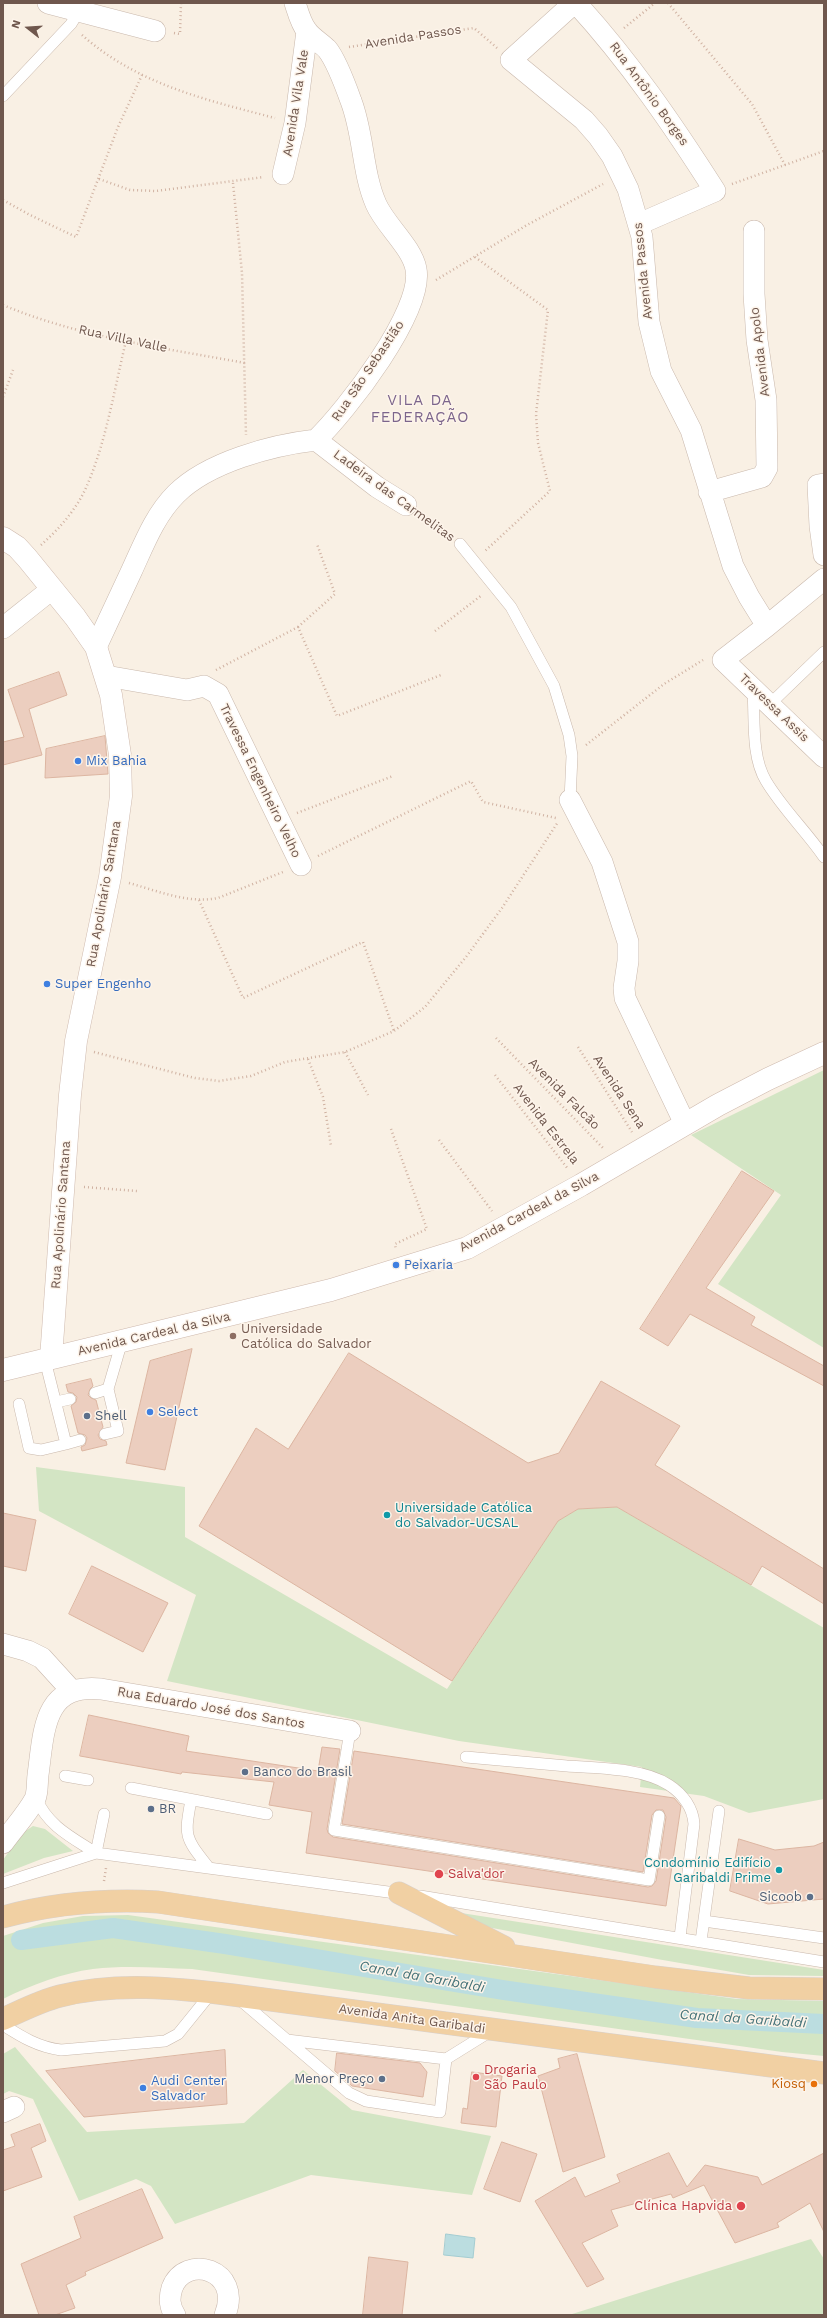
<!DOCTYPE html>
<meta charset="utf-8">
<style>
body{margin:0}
#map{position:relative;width:827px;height:2318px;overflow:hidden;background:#f9f0e4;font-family:"Work Sans",sans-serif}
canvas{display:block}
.frame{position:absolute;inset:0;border:4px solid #6f574d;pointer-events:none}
.north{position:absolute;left:8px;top:8px;width:40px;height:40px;-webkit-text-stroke:3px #fdf4ea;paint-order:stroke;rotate:287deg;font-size:11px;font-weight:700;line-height:16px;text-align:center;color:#6f574d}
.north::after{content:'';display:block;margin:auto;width:14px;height:18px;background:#6f574d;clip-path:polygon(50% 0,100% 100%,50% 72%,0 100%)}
</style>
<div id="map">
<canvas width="827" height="2318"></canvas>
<div class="frame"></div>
<div class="north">N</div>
</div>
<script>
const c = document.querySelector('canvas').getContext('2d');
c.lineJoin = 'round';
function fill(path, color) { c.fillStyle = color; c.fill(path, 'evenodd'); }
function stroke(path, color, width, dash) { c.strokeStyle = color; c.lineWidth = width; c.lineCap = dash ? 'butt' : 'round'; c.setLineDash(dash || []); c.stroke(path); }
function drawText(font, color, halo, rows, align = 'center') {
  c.font = font + ' "Work Sans",sans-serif'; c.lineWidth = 3; c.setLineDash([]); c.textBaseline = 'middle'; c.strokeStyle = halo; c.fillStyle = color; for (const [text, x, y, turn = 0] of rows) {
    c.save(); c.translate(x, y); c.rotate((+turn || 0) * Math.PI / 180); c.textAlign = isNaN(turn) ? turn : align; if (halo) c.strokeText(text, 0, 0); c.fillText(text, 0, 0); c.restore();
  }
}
fill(new Path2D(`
 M824,1070v278l-106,-64 63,-89 -90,-60z
 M36,1467l149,20v50l262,152 111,-168 20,-12 39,-2 207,121v171l-75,14 -45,-17 -64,-9 2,-20 -183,-26 -292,-60 29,-86 -157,-84z
 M33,1826l12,3 28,22 -29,7 -41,16v-14l18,-26z
 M455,1912l369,58v6l-75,-1 -92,-16 -170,-32z
 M128,1915l609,84 87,2v55l-42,-4 -590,-83c-32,-1 -66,-4 -99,0 -30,4 -62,16 -90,30v-63l40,-13 40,-7z
 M15,2047l72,85 157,-9 59,-53 49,40 139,26 -19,59 -161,-20 -136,49 -24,-38 -15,-7 -57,22 -46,-102 -24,-8 -6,3v-40z
 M811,2239l13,20v56h-255z`), '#d3e5c4');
const water = new Path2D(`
 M446,2234l29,4 -2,20 -29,-3z`);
fill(water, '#bbdde0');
stroke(water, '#a3ccd1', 1);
stroke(new Path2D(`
 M21,1940l92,-12 112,16 278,46 194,28 127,6`), '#bbdde0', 20);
const building = new Path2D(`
 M59,672l8,23 -38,14 13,46 -39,10v-23l21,-5 -16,-47z
 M105,736l3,38 -63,4 1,-29z
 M742,1171l32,20 -68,97 49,29 -4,8 73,41v20l-134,-72 -22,32 -28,-17z
 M192,1349l-27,121 -39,-7 24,-102z
 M349,1353l179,110 31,-10 42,-72 79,45 -25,39 169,104v35l-62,-38 -11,19 -134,-78 -39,2 -20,12 -106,160 -253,-155 57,-98 32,21z
 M91,1379l2,7 -3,3 -2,6 3,3 5,2 7,27 -5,8 2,4 6,2 1,4 -25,6 -1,-4 4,-2 2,-7 -2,-3 -7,-2 -7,-27 5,-4 1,-5 -4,-4 -5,-1 -2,-7z
 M3,1513l33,7 -10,51 -23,-5z
 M92,1566l76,37 -25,49 -74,-38z
 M89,1715l100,21 -3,15 132,20 4,-24 18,2 -13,80 1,4 5,4 315,50 4,-1 4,-5 10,-64 -3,-7h-7l-4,5 -9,57 -301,-48 12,-73 320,47 7,8 -15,100 -360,-53 6,-41 -43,-7 5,-23 -92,-10 -1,2 -101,-18z
 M739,1839l36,11 39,-4 10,-4v57l-56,5 -38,-13z
 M225,2050l2,54 -143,13 -38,-46z
 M337,2053l83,10 7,9 -4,25 -71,-11 -17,-15z
 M577,2054l28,103 -42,15 -25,-96 22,-8 -2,-9z
 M472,2072l30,4 -6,51 -35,-4 2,-15 4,1z
 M40,2124l6,17 -15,7 11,29 -39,14v-41l12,-4 -4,-11z
 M502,2142l35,12 -17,48 -36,-13z
 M669,2153l18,34 18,-22 53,12 4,8 62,-32v79l-14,-29 -33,20 2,4 -44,16 -31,-58 -31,13 -2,-4 -60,16 7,16 -36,17 22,36 -17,8 -52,-86 40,-24 10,20 35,-15 -3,-7z
 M142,2189l21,49 -78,34 1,3 -20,10 9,23 -20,7h-16l-18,-51 60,-26 -7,-21z
 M369,2257l39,5 -6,53h-39z`);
fill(building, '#eccebf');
stroke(building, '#dcb5a1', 1);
const lane = new Path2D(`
 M3,96l68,-72 8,-13
 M460,544l51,63 43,79 15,49 3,21 -2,44
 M753,691c2,28 -2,65 13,90 16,27 40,50 58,76
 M770,704l54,-52
 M45,1360l21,84 14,-4
 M95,1393l13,-4
 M56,1402l14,-3
 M19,1404l10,44 12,2 25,-6
 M105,1434l13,-3 -10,-42 14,-48
 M350,1731l-16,99 315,50 10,-64
 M466,1757c34,3 68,6 101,9 31,2 76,2 102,19 14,9 24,23 25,39l-14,113
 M65,1776l23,4
 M131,1788l136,26
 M36,1798c12,28 35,39 60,55l307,41
 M191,1800c-7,38 -6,37 18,68
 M3,1883l93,-30 8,-39
 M420,1896l404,66
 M704,1921l120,17
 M701,1941l18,-130
 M239,1999l110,94 17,8 74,11 6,-53
 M3,2025c19,12 35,22 58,25l104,-9 13,-7 34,-42
 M287,2040l159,19 45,-28`);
const street = new Path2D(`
 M48,3l107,28
 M574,3l-63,57 73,60 14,16 14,20 16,33 14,48 7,85 12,49 30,59 42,136 16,31 18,29 -44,34 101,97
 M576,3c53,58 97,122 139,188l-76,33
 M283,174l12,-51 12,-92
 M316,440l61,47 29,18
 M824,484l-6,1 2,41 4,29
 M709,492l53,-15 5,-9 -1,-68 -9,-60 -3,-46v-63
 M767,626l57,-47
 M3,628l49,-39
 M96,647c12,-26 24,-51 36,-77 12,-26 23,-55 44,-76 32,-32 96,-49 140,-54 30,-29 108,-129 100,-171 -4,-22 -31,-44 -40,-65 -14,-32 -12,-69 -25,-103 -5,-14 -15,-41 -24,-52 -6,-6 -15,-11 -20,-18 -6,-7 -9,-19 -12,-28
 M106,676l81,14 17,-4 14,8 83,171
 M570,800l32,62 26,80v19l-4,27 1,10 60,126
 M3,1644l25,7 14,7 30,33
 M3,1843c10,-14 24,-29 32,-44 3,-7 2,-17 3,-24 6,-44 5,-92 63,-86l249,42
 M3,2112l11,-5
 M175,2315c-6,-9 -6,-17 -3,-27 13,-35 71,-19 53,27`);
const secondary = new Path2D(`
 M3,538l14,9 10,11 48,59 21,30 15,48 9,60 1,41 -11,81 -34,164 -6,54 -19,263
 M3,1370l328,-80 136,-42 114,-63 137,-80 50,-26 56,-26`);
const primary = new Path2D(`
 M399,1893l105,54
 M3,1917c52,-14 102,-18 155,-15l497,75 94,11 75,1
 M3,2019c18,-8 37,-18 57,-23 56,-14 117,-8 173,-1l591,78`);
stroke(lane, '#c9b8ac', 12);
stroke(street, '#c9b8ac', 22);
stroke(secondary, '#ceb9ad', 23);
stroke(primary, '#d7d0cd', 23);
stroke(new Path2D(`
 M668,3l84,101 33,61
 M624,28l31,-25
 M174,33l6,1 1,-31
 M82,35c55,49 124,65 193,83
 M349,47l125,-19 23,20
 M99,179l31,11 26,1 108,-14
 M233,183l9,90 4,162
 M732,184l92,-33
 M3,200l27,15 46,22 42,-110 24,-52
 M475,257l73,53 -12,104 2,29 12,48 -65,60
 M436,280l91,-55 76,-41
 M3,305c76,32 161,43 242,58
 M3,397l10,-27
 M423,515l26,20
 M41,545c17,-15 34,-34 44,-55 21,-46 29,-100 41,-149
 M298,627l37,-33 -18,-50
 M435,631l47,-36
 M216,670l82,-43 39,89 104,-41
 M586,745l78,-61 39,-24
 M297,813l96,-37
 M318,856l153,-75 12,21 73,16
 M129,883c29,8 59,21 89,15l65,-26
 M199,900l44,98 120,-56 31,89
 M496,1038l107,110
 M578,1047l54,85
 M94,1052l101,26 24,3 32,-5 34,-14 60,-10 49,-21 31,-24 41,-50 36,-49 56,-86
 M345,1052l23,43
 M308,1059l15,38 8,49
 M495,1075l73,94
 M391,1129l36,100 -32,15 1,6
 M439,1140l53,71
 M84,1187l53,4
 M104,1881l2,-13`), '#d0b2a2', 2.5, [1, 3]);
stroke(lane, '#fff', 11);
stroke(street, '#fff', 21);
stroke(secondary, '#fff', 22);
stroke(primary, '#f1d0a3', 22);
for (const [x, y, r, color] of [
 [78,761,4,"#3f7fe0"],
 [47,984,4,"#3f7fe0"],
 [396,1265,4,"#3f7fe0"],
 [233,1336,4,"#8d6e63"],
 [150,1412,4,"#3f7fe0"],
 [87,1416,4,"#5c6f8a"],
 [387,1515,4,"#0f9aa8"],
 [245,1772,4,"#5c6f8a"],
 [151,1809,4,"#5c6f8a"],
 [779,1870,4,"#0f9aa8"],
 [439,1874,5,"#e0444e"],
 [810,1897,4,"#5c6f8a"],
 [476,2077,4,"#e0444e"],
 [382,2079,4,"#5c6f8a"],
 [814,2084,4,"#e8710a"],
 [143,2088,4,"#3f7fe0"],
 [741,2206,5,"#e0444e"]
]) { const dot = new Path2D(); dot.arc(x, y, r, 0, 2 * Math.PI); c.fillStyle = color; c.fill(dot); stroke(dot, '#fdf4ea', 1.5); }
drawText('13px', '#6f574d', '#fdf4ea', [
 ["Avenida Passos",413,37,-9],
 ["Rua Antônio Borges",649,94,54],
 ["Avenida Vila Vale",296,103,-81],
 ["Avenida Passos",643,271,-96],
 ["Rua Villa Valle",123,339,12],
 ["Avenida Apolo",760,352,-97],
 ["Rua São Sebastião",368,371,-56],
 ["Ladeira das Carmelitas",394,496,36],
 ["Travessa Assis",774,708,44],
 ["Travessa Engenheiro Velho",260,781,64],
 ["Rua Apolinário Santana",104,894,-80],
 ["Avenida Sena",619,1092,57],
 ["Avenida Falcão",564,1094,45],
 ["Avenida Estrela",546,1124,52],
 ["Avenida Cardeal da Silva",529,1212,-28],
 ["Rua Apolinário Santana",61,1215,-86],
 ["Avenida Cardeal da Silva",154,1334,-13],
 ["Rua Eduardo José dos Santos",211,1708,10],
 ["Avenida Anita Garibaldi",412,2019,8]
]);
drawText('13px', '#366cbe', '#fdf4ea', [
 ["Mix Bahia",86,761],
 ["Super Engenho",55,984],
 ["Peixaria",404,1265],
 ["Select",158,1412],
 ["Audi Center",151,2081],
 ["Salvador",151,2096]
], 'left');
drawText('13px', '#785e54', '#fdf4ea', [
 ["Universidade",241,1329],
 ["Católica do Salvador",241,1344]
], 'left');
drawText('13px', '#4e5e75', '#fdf4ea', [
 ["Shell",95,1416],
 ["Banco do Brasil",253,1772],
 ["BR",159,1809],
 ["Sicoob",802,1897,"right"],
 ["Menor Preço",374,2079,"right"]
], 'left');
drawText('13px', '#0d838f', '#fdf4ea', [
 ["Universidade Católica",395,1508],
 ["do Salvador-UCSAL",395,1523],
 ["Condomínio Edifício",771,1863,"right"],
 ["Garibaldi Prime",771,1878,"right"]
], 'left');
drawText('13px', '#be3a42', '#fdf4ea', [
 ["Salva'dor",448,1874],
 ["Drogaria",484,2070],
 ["São Paulo",484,2085],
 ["Clínica Hapvida",732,2206,"right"]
], 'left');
drawText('13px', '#c56008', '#fdf4ea', [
 ["Kiosq",806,2084]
], 'right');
drawText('italic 14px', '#467379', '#fdf4ea', [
 ["Canal da Garibaldi",422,1977,10],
 ["Canal da Garibaldi",743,2019,4]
]);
c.letterSpacing = '1px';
drawText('15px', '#7c658c', '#fdf4ea', [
 ["VILA DA",420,401],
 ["FEDERAÇÃO",420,418]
]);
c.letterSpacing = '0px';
</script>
